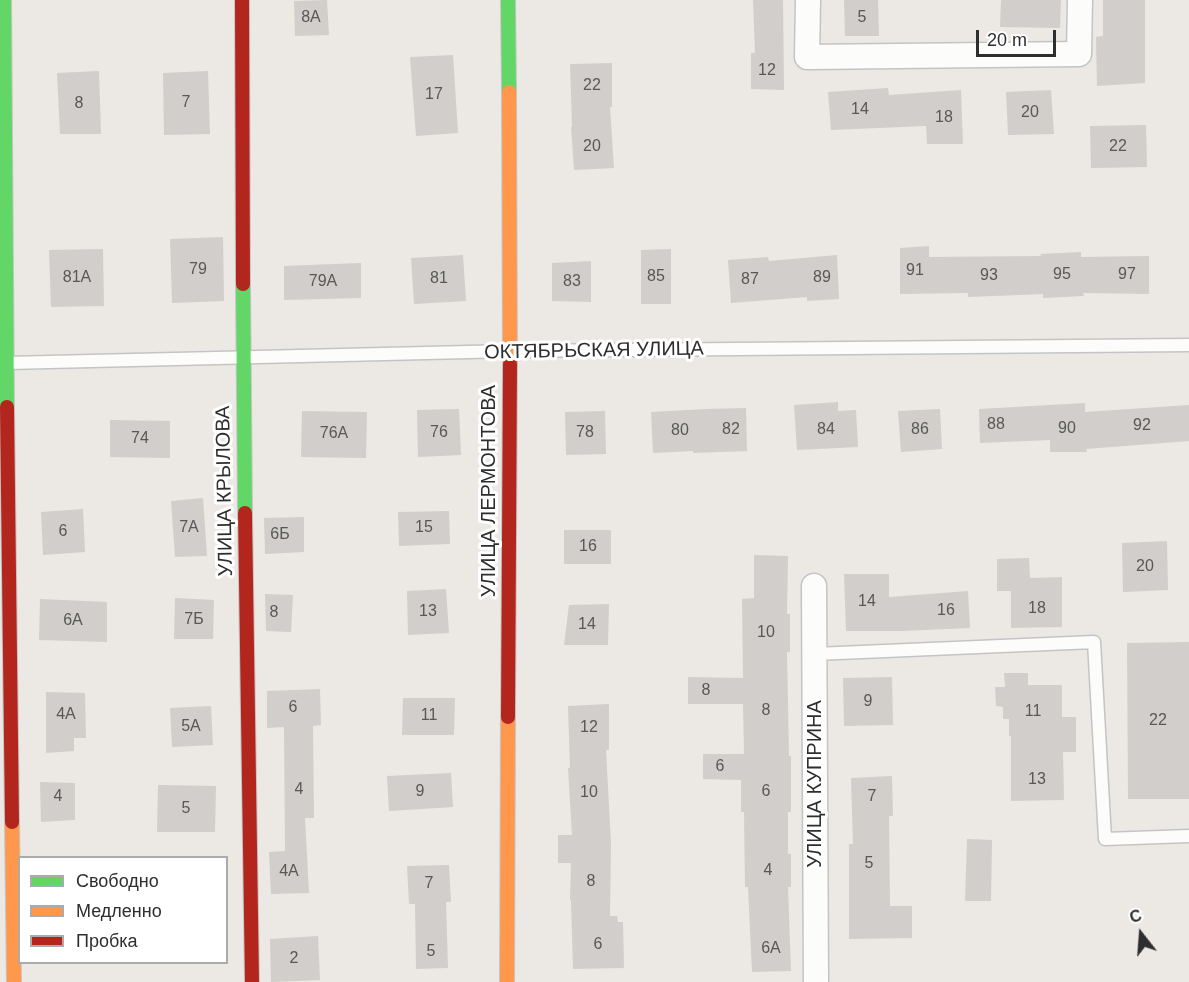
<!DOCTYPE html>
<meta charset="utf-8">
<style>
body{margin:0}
#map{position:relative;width:1189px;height:982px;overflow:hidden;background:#ece8e4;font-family:Arial,sans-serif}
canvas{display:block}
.legend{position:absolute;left:18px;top:856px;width:210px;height:108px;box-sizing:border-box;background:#fff;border:2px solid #ababab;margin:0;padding:8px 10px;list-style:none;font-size:18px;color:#2e2e2e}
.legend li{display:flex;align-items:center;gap:12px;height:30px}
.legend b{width:30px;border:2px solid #ababab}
.north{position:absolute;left:1111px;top:904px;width:60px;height:60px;-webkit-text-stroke:4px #fff;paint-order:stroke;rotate:343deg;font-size:16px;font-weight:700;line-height:24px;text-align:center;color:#2e2e2e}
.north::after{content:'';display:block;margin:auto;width:21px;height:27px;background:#2e2e2e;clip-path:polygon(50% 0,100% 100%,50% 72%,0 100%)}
.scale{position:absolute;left:976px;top:30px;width:80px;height:27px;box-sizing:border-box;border:3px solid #2e2e2e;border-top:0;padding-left:8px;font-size:18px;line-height:21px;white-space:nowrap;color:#2e2e2e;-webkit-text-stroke:4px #fff;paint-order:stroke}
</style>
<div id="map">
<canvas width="1189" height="982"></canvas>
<ul class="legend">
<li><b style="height:8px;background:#63d668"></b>Свободно</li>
<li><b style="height:8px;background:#ff974d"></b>Медленно</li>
<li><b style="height:8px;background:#b3261e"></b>Пробка</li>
</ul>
<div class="north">С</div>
<div class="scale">20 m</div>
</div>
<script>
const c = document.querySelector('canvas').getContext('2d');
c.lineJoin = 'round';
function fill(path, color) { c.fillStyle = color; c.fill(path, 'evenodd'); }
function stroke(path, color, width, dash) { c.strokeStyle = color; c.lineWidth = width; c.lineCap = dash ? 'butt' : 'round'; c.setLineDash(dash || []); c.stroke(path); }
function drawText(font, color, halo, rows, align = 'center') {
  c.font = font + ' Arial,sans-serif'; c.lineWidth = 6; c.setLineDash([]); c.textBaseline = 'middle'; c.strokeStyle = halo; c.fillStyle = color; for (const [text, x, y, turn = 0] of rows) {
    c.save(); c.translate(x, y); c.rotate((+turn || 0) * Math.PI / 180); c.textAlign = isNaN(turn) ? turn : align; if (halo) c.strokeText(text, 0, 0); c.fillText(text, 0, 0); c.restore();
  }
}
fill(new Path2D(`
 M327,0l2,35 -34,1 -1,-35z
 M753,0h30l1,90 -33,-1v-36h4z
 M844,0h34l1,36h-34z
 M1001,0h60l-1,28 -60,-1z
 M1103,0h42v83l-48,3 -1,-49 7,-1z
 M453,55l5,78 -42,3 -6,-79z
 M612,63v44h-2l4,61 -40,2 -3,-43h1l-2,-63z
 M99,71l2,63h-41l-3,-61z
 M208,71l2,63 -46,1 -1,-62z
 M888,88l1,7 72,-5 2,54h-36l-1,-18 -95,4 -3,-38z
 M1051,90l3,44 -46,1 -2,-43z
 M1146,125l1,42 -56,1 -1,-42z
 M223,237l1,64 -52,2 -2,-64z
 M929,246v11l112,-1 -1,-2 41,-2v5l68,-1v38l-66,-1 1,3 -41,2v-4l-75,3v-4l-68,1v-46z
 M103,249l1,57 -53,1 -2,-57z
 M671,249v55h-30v-54z
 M463,255l3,46 -52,3 -3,-46z
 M837,255l2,44 -32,2v-4l-76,6 -3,-43 40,-3 1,4z
 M591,261v41l-39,-1v-38z
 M361,263v35l-77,2v-34z
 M838,402v9l18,-1 2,37 -61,3 -3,-45z
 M1085,403v9l104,-7v36l-103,8 1,3h-37v-12l-70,3 -1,-34z
 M746,408l1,43 -54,2v-2l-40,2 -2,-41 56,-3z
 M459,409l2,46 -43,2 -1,-47z
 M940,409l2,40 -41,3 -3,-41z
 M302,411l65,1 -1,46 -65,-1z
 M605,411l1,43 -40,1 -1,-43z
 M110,420l60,1v37l-60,-1z
 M203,498l4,58 -32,1 -4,-56z
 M83,509l2,43 -42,3 -2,-43z
 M449,511l1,33 -51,2 -1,-34z
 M304,517v35l-39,2 -1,-36z
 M564,530h47v34h-47z
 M1167,541l1,49 -45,2 -1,-49z
 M754,555l34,1 -1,58h3v38h-3l2,104h2v56h-3v42h3v33h-3l3,84 -39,1 -4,-85h-3l-1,-75h-3v-32l-38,-1v-25h41l-1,-50h-55v-27l55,1 -1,-79 12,-1z
 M1029,558l1,20 32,-1v50l-51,1v-37h-14v-32z
 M844,574h45v23l79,-6 2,37 -69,3h-55z
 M446,589l3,44 -41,2 -1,-44z
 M265,594l28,1 -2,37 -25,-1z
 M175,598l39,2 -1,39h-39z
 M40,599l67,3v40l-68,-2z
 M609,604l-1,41h-44l5,-40z
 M1189,642v157h-61l-1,-156z
 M1004,673h24v12h34v32h14v35h-13l1,48 -53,1v-65h-2v-17h-6v-12l-7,-1 -1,-19h10z
 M892,677l1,48 -49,1 -1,-48z
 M320,689l1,36 -8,1 1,92h-9l4,75 -38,1 -2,-42 16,-1 -1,-124 -17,1v-37z
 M46,692l39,1 1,45h-12v13l-28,2z
 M403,698h52l-1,37h-52z
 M609,704v46h-3l5,93 -1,73h7l1,6h5l1,46 -51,1 -2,-69h-1l1,-37h-13v-28h14l-4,-67h2l-2,-62z
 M211,706l2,39 -41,2 -2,-39z
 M451,773l2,34 -64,4 -2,-35z
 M892,776l1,40h-4l1,90h22v32l-63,1v-95h4l-2,-66z
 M40,782l35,1v37l-34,2z
 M158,785l58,1 -1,46h-58z
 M967,839l25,1 -1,61h-26z
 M449,865l2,37h-5l2,66 -32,1 -1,-65h-6l-2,-38z
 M318,936l2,44 -49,2 -1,-43z`), '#d1cecb');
const lane = new Path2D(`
 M7,363l503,-12 679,-6
 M815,654l279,-12 11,197 84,-3`);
const street = new Path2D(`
 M808,0l-1,57 272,-3 1,-54
 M814,586l2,396`);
const fast = new Path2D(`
 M4,0l3,407
 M508,0l1,92
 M243,284l2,229`);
const slow = new Path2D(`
 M509,92l1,272
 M12,822l2,160
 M507,982l1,-265`);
const jam = new Path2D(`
 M242,0l1,284
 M7,407l5,415
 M245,513l7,469
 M508,717l2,-353`);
stroke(lane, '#c5c4c5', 15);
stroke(street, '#c5c4c5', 27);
stroke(fast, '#c5c4c5', 16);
stroke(slow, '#c5c4c5', 16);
stroke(jam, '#c5c4c5', 16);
stroke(lane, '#fcfcfb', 12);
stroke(street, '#fcfcfb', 24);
stroke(fast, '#63d668', 14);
stroke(slow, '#ff974d', 14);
stroke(jam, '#b3261e', 14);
drawText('16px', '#585857', null, [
 ["8А",311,18],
 ["5",862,18],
 ["12",767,71],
 ["22",592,86],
 ["17",434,95],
 ["7",186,103],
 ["8",79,104],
 ["14",860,110],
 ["20",1030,113],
 ["18",944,118],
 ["20",592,147],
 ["22",1118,147],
 ["79",198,270],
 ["91",915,271],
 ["95",1062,275],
 ["97",1127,275],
 ["93",989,276],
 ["85",656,277],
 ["81А",77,278],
 ["89",822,278],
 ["81",439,279],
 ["87",750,280],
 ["79А",323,282],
 ["83",572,282],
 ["88",996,425],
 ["92",1142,426],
 ["90",1067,429],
 ["82",731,430],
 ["84",826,430],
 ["86",920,430],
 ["80",680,431],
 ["76",439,433],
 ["78",585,433],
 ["76А",334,434],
 ["74",140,439],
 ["7А",189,528],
 ["15",424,528],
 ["6",63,532],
 ["6Б",280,535],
 ["16",588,547],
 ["20",1145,567],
 ["14",867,602],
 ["18",1037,609],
 ["16",946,611],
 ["13",428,612],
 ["8",274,613],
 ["7Б",194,620],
 ["6А",73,621],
 ["14",587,625],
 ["10",766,633],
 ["8",706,691],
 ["9",868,702],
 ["6",293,708],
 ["8",766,711],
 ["11",1033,712],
 ["4А",66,715],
 ["11",429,716],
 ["22",1158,721],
 ["5А",191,727],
 ["12",589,728],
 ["6",720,767],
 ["13",1037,780],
 ["4",299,790],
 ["9",420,792],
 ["6",766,792],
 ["10",589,793],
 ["4",58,797],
 ["7",872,797],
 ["5",186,809],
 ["5",869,864],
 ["4",768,871],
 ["4А",289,872],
 ["8",591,882],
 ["7",429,884],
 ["6",598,945],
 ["6А",771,949],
 ["5",431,952],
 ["2",294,959]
]);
drawText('20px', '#2e2e2e', '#fff', [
 ["ОКТЯБРЬСКАЯ УЛИЦА",594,351,-1],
 ["УЛИЦА КРЫЛОВА",225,491,-91],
 ["УЛИЦА ЛЕРМОНТОВА",489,491,-90],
 ["УЛИЦА КУПРИНА",815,784,-90]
]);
</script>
